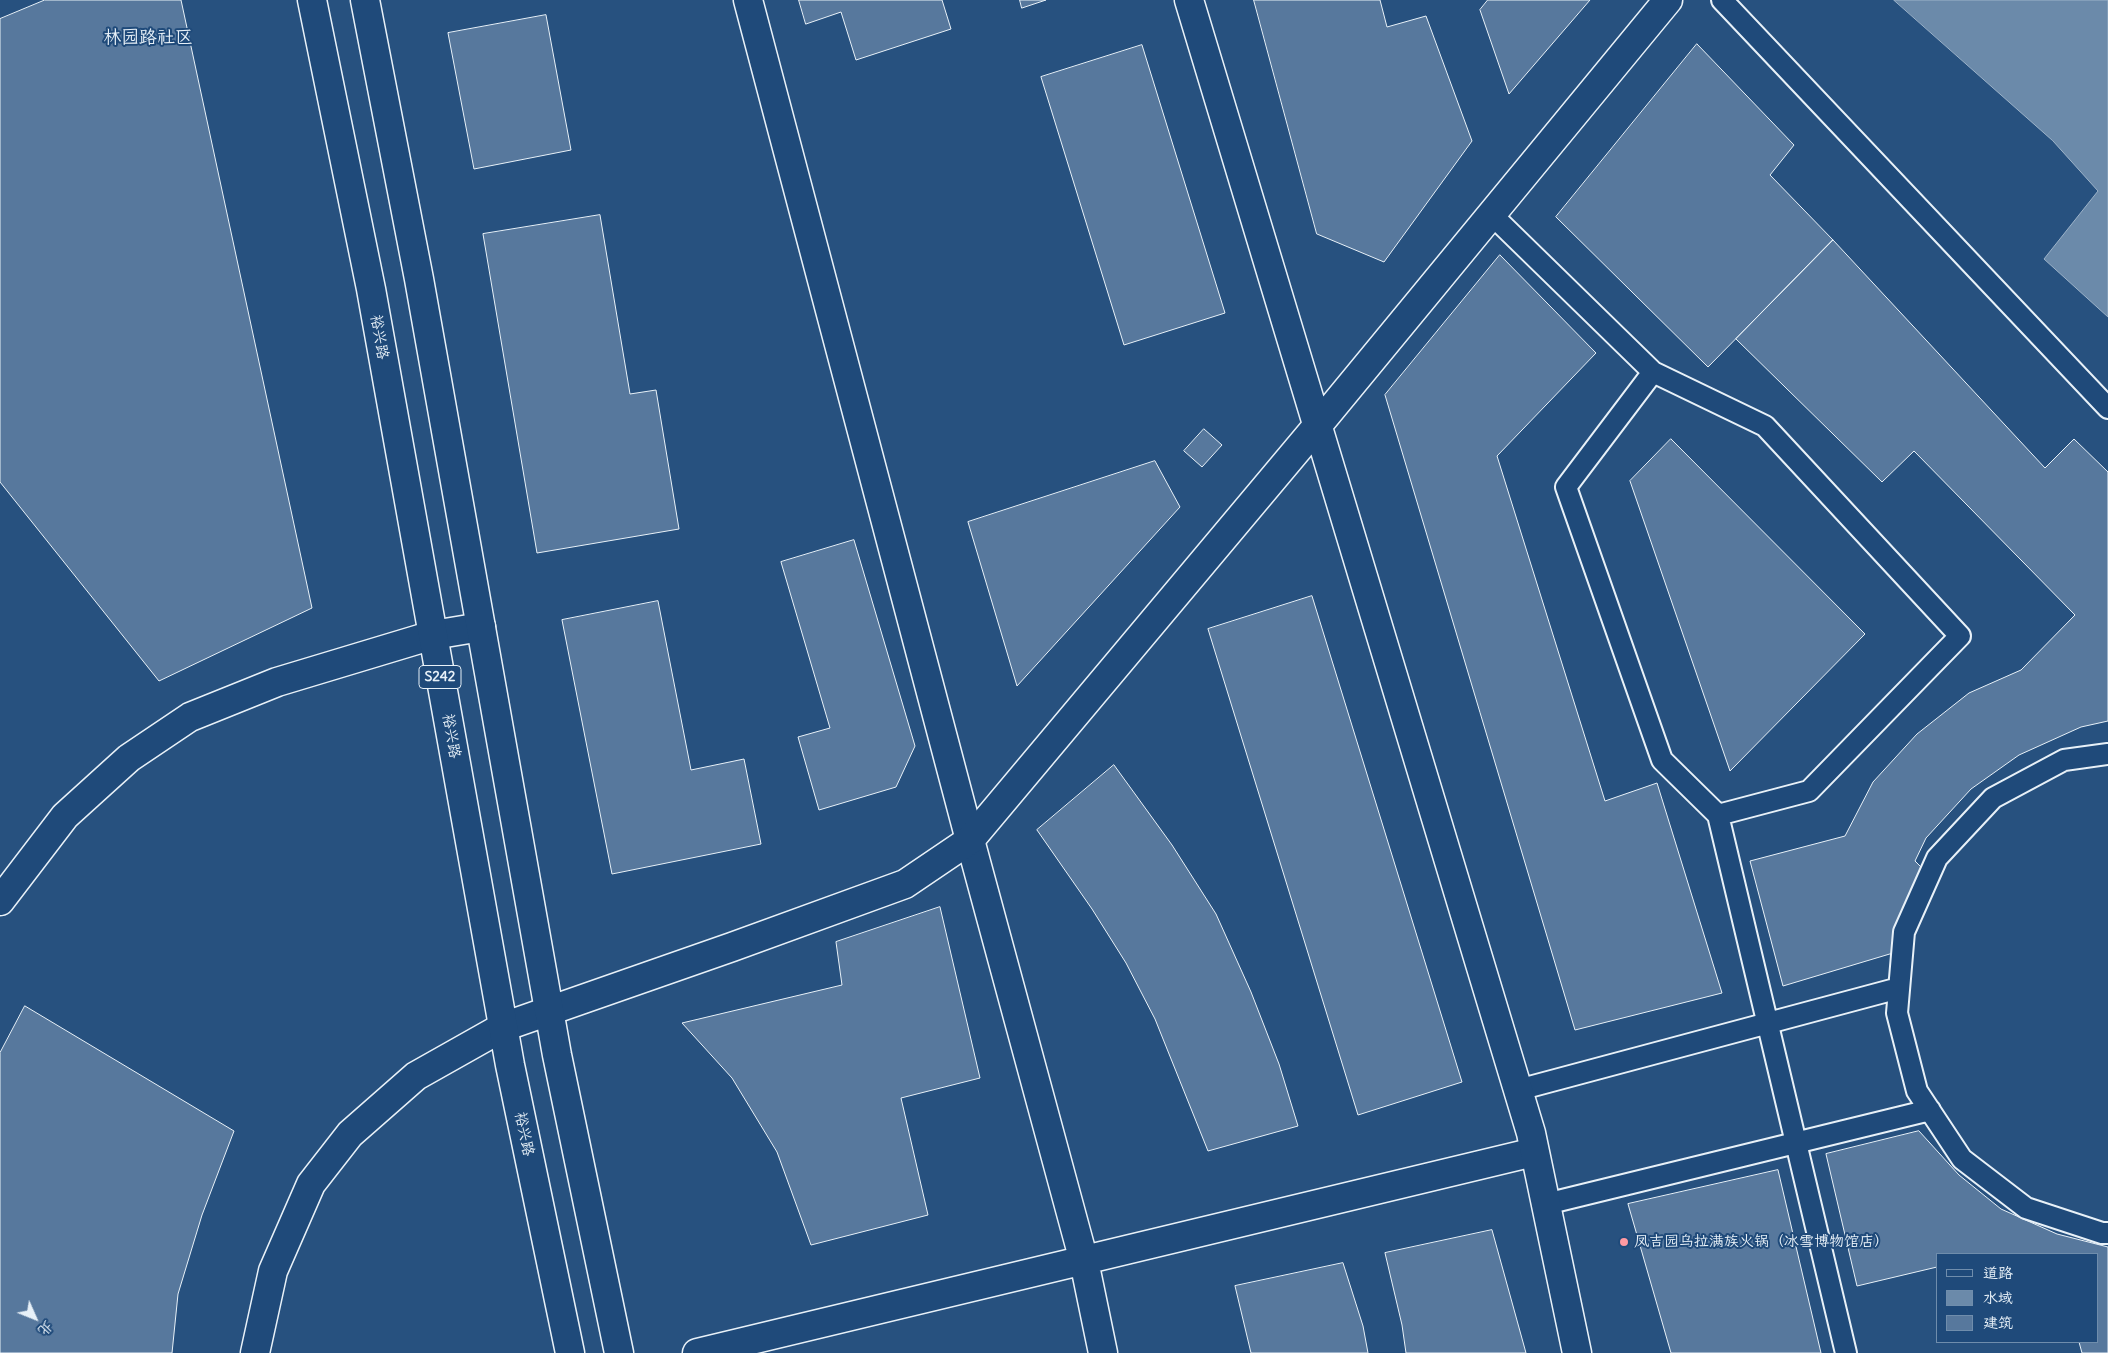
<!DOCTYPE html>
<meta charset="utf-8">
<style>
body{margin:0}
#map{position:relative;width:2108px;height:1353px;overflow:hidden;background:#27517f;font-family:Delius,"LXGW WenKai TC",sans-serif}
canvas{display:block}
.legend{position:absolute;left:1936px;top:1253px;width:162px;height:90px;box-sizing:border-box;background:#1f4a7a;border:1px solid #6f8dac;margin:0;padding:6px 9px;list-style:none;font-size:15px;color:#e8f1f8}
.legend li{display:flex;align-items:center;gap:10px;height:25px}
.legend b{width:25px;border:1px solid #6f8dac}
.north{position:absolute;left:10px;top:1293px;width:50px;height:50px;-webkit-text-stroke:4px #1f4a7a;paint-order:stroke;rotate:134deg;font-size:14px;font-weight:700;line-height:20px;text-align:center;color:#e8f1f8}
.north::after{content:'';display:block;margin:auto;width:18px;height:22px;background:#e8f1f8;clip-path:polygon(50% 0,100% 100%,50% 72%,0 100%)}
</style>
<div id="map">
<canvas width="2108" height="1353"></canvas>
<ul class="legend">
<li><b style="height:6px;background:#1f4a7a"></b>道路</li>
<li><b style="height:14px;background:#6b8aaa"></b>水域</li>
<li><b style="height:14px;background:#57789d"></b>建筑</li>
</ul>
<div class="north">北</div>
</div>
<script>
const c = document.querySelector('canvas').getContext('2d');
c.lineJoin = 'round';
function fill(path, color) { c.fillStyle = color; c.fill(path, 'evenodd'); }
function stroke(path, color, width, dash) { c.strokeStyle = color; c.lineWidth = width; c.lineCap = dash ? 'butt' : 'round'; c.setLineDash(dash || []); c.stroke(path); }
function drawText(font, color, halo, rows, align = 'center') {
  c.font = font + ' Delius,"LXGW WenKai TC",sans-serif'; c.lineWidth = 4; c.setLineDash([]); c.textBaseline = 'middle'; c.strokeStyle = halo; c.fillStyle = color; for (const [text, x, y, turn = 0] of rows) {
    c.save(); c.translate(x, y); c.rotate((+turn || 0) * Math.PI / 180); c.textAlign = isNaN(turn) ? turn : align; if (halo) c.strokeText(text, 0, 0); c.fillText(text, 0, 0); c.restore();
  }
}
const water = new Path2D(`
 M1894,0h214v317l-64,-58 54,-68 -45,-50z`);
fill(water, '#6b8aaa');
stroke(water, '#9db3c9', 1);
const building = new Path2D(`
 M45,0h136l131,608 -153,73 -159,-199v-463z
 M799,0h143l9,29 -95,31 -15,-48 -35,12z
 M1020,0h26l-24,8z
 M1254,0h126l7,27 39,-11 46,125 -88,121 -67,-28z
 M1488,0h102l-81,94 -29,-84z
 M546,15l25,135 -97,19 -26,-136z
 M1697,44l97,101 -24,30 63,65 -125,127 -152,-150z
 M1142,45l83,268 -101,32 -83,-268z
 M600,215l30,179 26,-4 23,139 -142,24 -54,-319z
 M1833,240l212,228 29,-29 34,33v249l-27,6 -62,28 -48,34 -45,49 -11,23 10,10 -32,82 -110,33 -33,-125 95,-25 28,-54 44,-48 52,-41 52,-23 54,-55 -161,-164 -32,31 -146,-143z
 M1500,255l96,98 -99,103 108,345 52,-18 65,210 -147,37 -190,-635z
 M1204,429l18,16 -20,22 -18,-16z
 M1671,439l194,195 -135,137 -100,-290z
 M1155,461l25,46 -163,179 -49,-164z
 M854,540l61,206 -19,41 -77,23 -21,-73 32,-9 -49,-166z
 M1312,596l150,486 -104,33 -150,-486z
 M658,601l33,169 53,-11 17,85 -149,30 -50,-254z
 M1114,765l58,80 44,69 35,78 28,72 19,62 -90,25 -53,-132 -29,-56 -34,-54 -55,-79z
 M940,907l40,171 -79,20 27,117 -117,30 -34,-93 -45,-74 -50,-55 160,-38 -6,-43z
 M25,1006l209,125 -32,84 -24,79 -6,59h-172v-300z
 M1919,1131l40,44 42,34 56,25 51,13v106h-26l-3,-11h18v-88h-160v13l-80,19 -31,-132z
 M1778,1170l43,183h-150l-43,-149z
 M1492,1230l34,123h-120l-4,-28 -17,-72z
 M1343,1263l20,63 5,27h-117l-16,-67z`);
fill(building, '#57789d');
stroke(building, '#e8f1f8', 1);
const lane = new Path2D(`
 M1722,0l386,408
 M1491,214l162,158 -87,115 96,273 56,55 128,538
 M1653,372l112,54 195,210 -151,155 -91,24
 M2108,754l-44,6 -71,38 -56,60 -33,74 -7,81 20,78 45,68 64,49 76,25h6
 M1518,1090l381,-102
 M1546,1204l384,-94`);
const street = new Path2D(`
 M748,0l222,840 114,421 19,92
 M0,901l65,-85 64,-58 61,-41 87,-35 156,-47 48,-8
 M697,1353l837,-201`);
const secondary = new Path2D(`
 M1189,0l342,1133 46,220
 M255,1353l18,-82 38,-87 39,-50 66,-58 87,-49 229,-80 173,-63 65,-44 348,-415 350,-425`);
const primary = new Path2D(`
 M312,0l59,289 139,776 60,288
 M365,0l54,279 138,776 62,298`);
stroke(lane, '#e8f1f8', 24);
stroke(street, '#e8f1f8', 31);
stroke(secondary, '#e8f1f8', 31);
stroke(primary, '#e8f1f8', 31);
stroke(lane, '#1f4a7a', 20);
stroke(street, '#1f4a7a', 28);
stroke(secondary, '#1f4a7a', 28);
stroke(primary, '#1f4a7a', 28);
for (const [x, y, r, color] of [
 [1624,1242,5,"#ff9aa2"]
]) { const dot = new Path2D(); dot.arc(x, y, r, 0, 2 * Math.PI); c.fillStyle = color; c.fill(dot); stroke(dot, '#1f4a7a', 2); }
for (const [x, y, w] of [
 [440,677,42]
]) { const box = new Path2D(); box.roundRect(x - w / 2, y - 11.5, w, 23, 4); c.fillStyle = '#1f4a7a'; c.fill(box); stroke(box, '#e8f1f8', 1); }
drawText('bold 14px', '#e8f1f8', null, [
 ["S242",440,677]
]);
drawText('15px', '#e8f1f8', '#1f4a7a', [
 ["裕兴路",379,337,80],
 ["裕兴路",451,736,80],
 ["裕兴路",524,1134,78]
]);
drawText('15px', '#e8f1f8', '#1f4a7a', [
 ["凤吉园乌拉满族火锅（冰雪博物馆店）",1634,1242]
], 'left');
drawText('18px', '#e8f1f8', '#1f4a7a', [
 ["林园路社区",148,38]
]);
</script>
